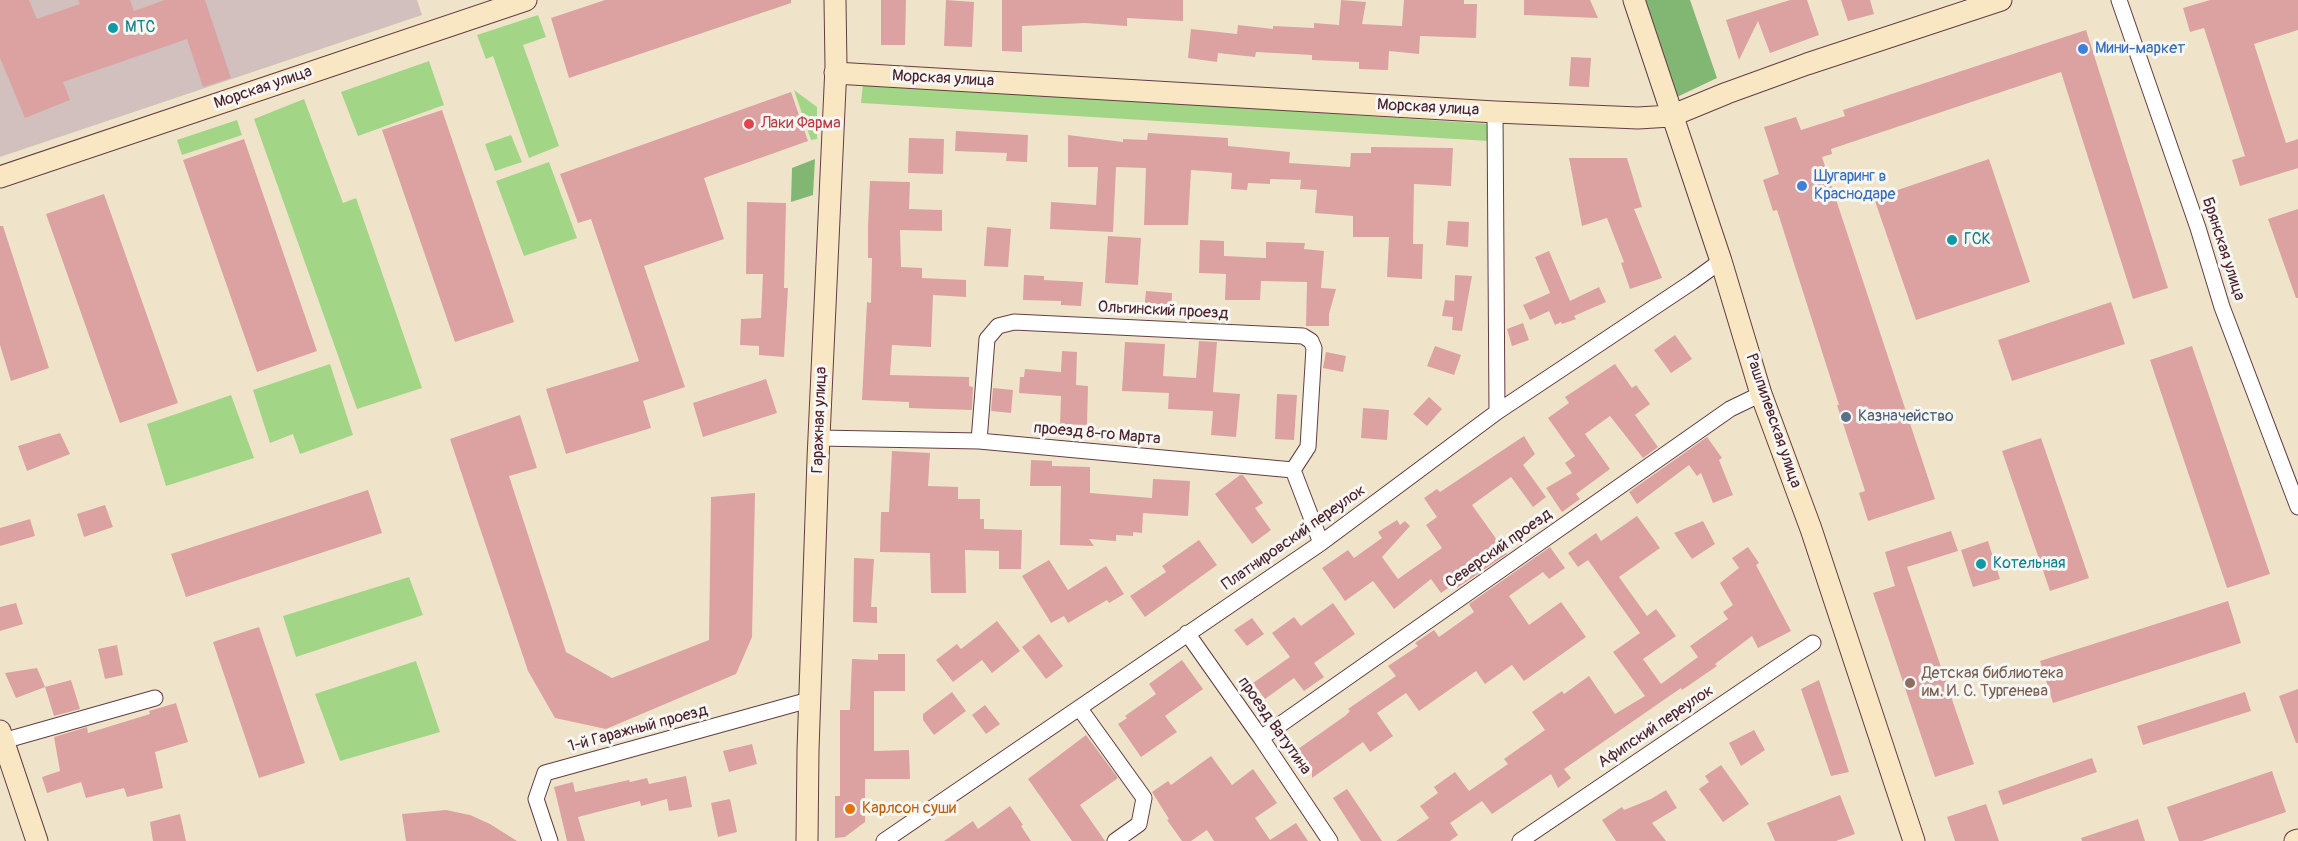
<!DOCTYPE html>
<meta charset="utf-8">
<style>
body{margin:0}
canvas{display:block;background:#efe4ca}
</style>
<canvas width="2298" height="841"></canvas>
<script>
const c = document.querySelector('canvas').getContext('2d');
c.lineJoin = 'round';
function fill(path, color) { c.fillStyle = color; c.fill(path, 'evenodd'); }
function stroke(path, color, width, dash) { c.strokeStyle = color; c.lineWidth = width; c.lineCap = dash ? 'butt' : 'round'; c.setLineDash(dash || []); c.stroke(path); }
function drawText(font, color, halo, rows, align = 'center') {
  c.font = font + ' Pangolin,sans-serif'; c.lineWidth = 6; c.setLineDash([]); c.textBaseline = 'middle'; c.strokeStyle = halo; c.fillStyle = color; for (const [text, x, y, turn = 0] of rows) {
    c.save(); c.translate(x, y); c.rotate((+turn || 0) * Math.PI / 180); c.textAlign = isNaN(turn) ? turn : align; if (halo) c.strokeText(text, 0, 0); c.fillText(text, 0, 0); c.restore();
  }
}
fill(new Path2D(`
 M0,0h417l5,15 -422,142z`), '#d1c0bd');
fill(new Path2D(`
 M538,15l8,22 -23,8 36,101 -30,12 -36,-102 -7,3 -9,-24z
 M429,61l15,44 -86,31 -17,-44z
 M863,83l626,41v17l-628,-38z
 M794,90l23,17v32l-6,1z
 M304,99l39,104 13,-5 66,190 -65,21 -103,-290z
 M237,120l5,15 -60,20 -5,-15z
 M511,135l11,27 -27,9 -10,-27z
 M549,162l28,76 -53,18 -28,-75z
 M330,364l23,71 -53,19 -7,-20 -23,9 -17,-53z
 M231,395l23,63 -88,28 -19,-62z
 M409,577l14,38 -127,42 -13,-41z
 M416,661l24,71 -100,29 -25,-67z`), '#a2d686');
fill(new Path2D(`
 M1644,0h46l27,78 -40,19z
 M815,159l-2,36 -22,7 1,-34z`), '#81b773');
fill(new Path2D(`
 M0,0h29l8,19 43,-15 -2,-4h52l4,11 31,-11h40l26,78 -28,9 -16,-48 -124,43 7,18 -45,18 -25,-60z
 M605,0h186v3l-222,75 -18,-60z
 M881,0h25l-1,45h-24z
 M946,0l28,2 -2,45 -28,-1z
 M1002,0h181v21l-56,-3v8l-42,-3 -63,3v26l-20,-1z
 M1341,0l25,2 -4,22 40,2 2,-26h60v4h13l-1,34 -56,-2 -1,18 -30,-3 -1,19 -29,-1v-7l-47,-2v-5l-56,-3 -1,5 -37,-4 -1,9 -29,-4 3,-29 46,5 1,-9 35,4v-3l41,2v-5l25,2z
 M1524,0h66l8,18 -74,-3z
 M1790,0h17l12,35 -49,18 -12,-32 -19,39 -13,-40z
 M1841,0h29l4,14 -26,7z
 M2210,0h88v30l-44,14 32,99 12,-4v29l-58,18 -8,-26 13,-4 -41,-128 -14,4 -7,-24z
 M2086,30l82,258 -35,11 -72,-227 -230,77 1,5 -10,3 113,342 -67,22 -9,-28 6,-2 -28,-86h2l-62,-195 -4,1 -10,-31 16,-6 -15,-47 32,-10 5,13 44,-14 -2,-6z
 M1571,57l20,1 -2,29 -20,-1z
 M791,92l17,49 -104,37 20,61 -80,27 41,121 -42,14 8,27 -85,26 -20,-65 93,-28 -48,-142 -13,4 -18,-49z
 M442,110l72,212 -59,20 -73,-212z
 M956,131l72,4 -1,27 -21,-1 1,-8 -52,-2z
 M1148,133l80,5v8l62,6 -1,11 61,4 1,-14h20v-6l82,1 -2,38 -37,-2 -1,60h10l-1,35 -35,-2 2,-40h-36v-21l-38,-3 2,-23 -17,-1 1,-9 -31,-1v5l-22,-1 -1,7 -16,-1 1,-16 -41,-3 -3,55h-44l2,-57 -30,-1 -3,65 -63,-3 1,-27 45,3 2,-38h-30v-32l55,7v-3l24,1z
 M909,138l35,1 -1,35 -35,-1z
 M244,139l73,212 -60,21 -74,-212z
 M1569,158h58l15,49 -8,2 28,69 -32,11 -9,-26 3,-1 -17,-44 -25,8z
 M1989,159l41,123 -114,38 -42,-122z
 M870,181l40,1 -1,27 33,1v21l-42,-1 1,37 21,1v10l44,2v17l-33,-2 -2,52 -39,-2 -2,30 79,2v9l4,1 -1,23 -63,-2v-6l-47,-2 5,-98 4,1 1,-45h-4v-32z
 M104,194l74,209 -58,20 -74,-209z
 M747,202l39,1 -2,85h4l-4,69 -25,-2v-9l-19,-1 1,-26 20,-1 2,-44h-17z
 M2298,209v89h-2l-28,-79z
 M1448,221l21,1 -1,25 -22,-2z
 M0,226h3l46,142 -38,13 -11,-36z
 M987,227l24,2 -3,38 -24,-1z
 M1108,236l33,2 -3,47 -33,-2z
 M1200,240l24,1v15l42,2v-16l39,1 -1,6 20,2 -3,37 15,1 -7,25v12h-23l1,-44 -46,-1 -1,19h-35l1,-26 -27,-1z
 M1549,251l21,50 29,-14 7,15 -32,14 2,3 -14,5 -1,-2 -6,3 -6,-14 -19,9 -7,-15 27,-12 -15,-36z
 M1024,275l20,1v4l39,2 -2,24 -20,-1v-4l-38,-1z
 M1455,275l17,1 -10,55 -10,-1 1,-13 -11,-1 3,-16 9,1z
 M1146,291l26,2 -1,19 -27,-1z
 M2111,302l14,42 -113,37 -14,-41z
 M1523,323l6,17 -17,6 -5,-17z
 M1675,335l17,24 -21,14 -17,-23z
 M1199,341l18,1 -4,50 27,2 -4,43 -25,-2 2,-24 -45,-2 1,-16 -47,-2 3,-49 40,2 -2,32 33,2z
 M1435,346l26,9 -7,20 -27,-9z
 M2192,346l78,228 -43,14 -77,-228z
 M1062,351l15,1 -1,33 12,1 -1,39 -27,-1 1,-28 -42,-3 1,-16h4l1,-8 36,3z
 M1326,352l20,4 -3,16 -20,-4z
 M1615,364l17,24 4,-3 14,19 -15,11 23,32 -15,11 -33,-42 -25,18 25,35 -34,25 4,5 -18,13 -16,-24 26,-15 -7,-10 10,-7 -27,-38 21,-15 -4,-6z
 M766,379l11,34 -74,24 -10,-34z
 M993,388l20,2 -2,23 -20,-2z
 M1277,394l20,1 -3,45 -19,-1z
 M1429,397l13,12 -15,17 -14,-12z
 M1363,408l26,2 -2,30 -26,-2z
 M520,415l17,53 -28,8 57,176 46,26 97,-38 2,-143 44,-4 -3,144 -16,37 -130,55 -51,-11 -27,-47 -78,-232z
 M60,433l10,21 -43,17 -9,-25z
 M1524,436l11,18 -12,11 23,32 -13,10 -22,-30 -39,28 35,49 -50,34 -3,-4 -13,9 -10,-14 -37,30 -21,-28 -28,20 -23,-33 26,-18 6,8 28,-20 -4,-6 19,-12 3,5 5,-4 5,5 -28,31 16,22 44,-31 -16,-23 11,-8 -13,-19 13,-9 3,3z
 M1707,437l15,21 -3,2 14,35 -20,8 -12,-30 -4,3 -8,-11 -52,39 -8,-12z
 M2041,438l48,140 -39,13 -48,-140z
 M892,451l38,2 -2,33 30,1v12h22v20h4v10l38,1 -1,39h-22v-18l-34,-1 1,43h-35l-1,-40 -50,-1 1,-40h8z
 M1031,460l21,1v5l38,1v26l62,5 1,-19 37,2 -2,35 -45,-3 -1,20 -9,-1v4l-17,-1v6l-27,-2 5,7 -34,-1 1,-59h-31z
 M1240,475h3l20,28 -8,5 16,22 -19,14 -37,-50z
 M368,490l14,43 -196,64 -15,-43z
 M105,505l8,22 -29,10 -7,-23z
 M1637,516l23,32 -41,29 28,39 9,-7 20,27 -33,23 18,25 37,-27 -8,-11 38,-27 -5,-7 10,-7 -13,-22 19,-15 -7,-10 16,-11 11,16 -3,2 35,66 -33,17 -6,-12 -37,28 2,2 -35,24 -1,-2 -117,81 7,9 -13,10 -7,-14 -59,40 -10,-13 -32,22 8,12 -8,6h-54l33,-23 -9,-12 18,-13 -4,-6 21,-15 14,19 39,-27 -4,-5 41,-29 -13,-18 30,-21 2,3 25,-18 26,38 30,-18 -32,-44 27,-19 -52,-73 -10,7 -10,-14 28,-20 5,8z
 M30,519l5,17 -35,10v-18z
 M1703,521l12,23 -23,15 -18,-26z
 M1951,531l7,20 -51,16 67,197 -39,13 -62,-184 22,-7 -10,-34z
 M1199,540l18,25 -72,52 -15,-21 36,-24 -4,-6z
 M1988,541l12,38 -27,8 -12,-37z
 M1550,547l15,21 -16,11 -6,-7 -34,24 20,29 32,-23 25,35 -62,44 -12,-16 -27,19 -9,-13 -57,40 -13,-18 -29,20 16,23 -23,16 -7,-10 -51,36v-9l-14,-20 47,-33 5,-5 -2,-2 48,-33 -8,-10 30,-20 -3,-3 19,-13 5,7 35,-25 -5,-8z
 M854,558l20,1 -3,48h6v16l-24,-1z
 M1049,560l19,30 38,-24 18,28 -15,9 -2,-3 -39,23 -4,-7 -13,7 -29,-47z
 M2228,601l13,42 -188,60 -13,-42z
 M16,603l7,21 -23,7v-24z
 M1333,603l22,31 -41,29 10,14 -20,14 -10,-13 -29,21 -12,-16 37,-26 -18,-24 22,-16 7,9z
 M1252,618l12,16 -17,12 -13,-16z
 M997,621l23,30 -28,22 -10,-13 -29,22 -17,-22 21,-16 4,5z
 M259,627l46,136 -46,15 -46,-136z
 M1039,634l24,32 -17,13 -24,-32z
 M117,645l6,30 -18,4 -7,-30z
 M878,654h27v37h-31v60l35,-1 1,29h-45v43l-20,15 -10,1v-42h5v-86h10l2,-51 26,1z
 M1182,660l21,29 -38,27 12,16 -36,25 -23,-33 9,-6 -2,-2 31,-22 -7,-10z
 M37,668l8,19 -29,11 -11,-25z
 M71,680l9,29 -26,7 -9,-29z
 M1819,680l30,92 -18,4 -30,-87z
 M2298,689v54h-2l-17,-47z
 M952,692l14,19 -32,24 -11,-15v-6z
 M2245,692l6,19 -108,34 -6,-19z
 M176,703l12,39 -33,10 8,36 -36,9 -3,-9 -38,10 -5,-16 -34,11 -5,-16 18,-6 -6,-34 33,-10 1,6 62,-19 -1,-3z
 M985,705l15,19 -14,10 -14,-19z
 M1754,730l11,20 -24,16 -12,-23z
 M1086,735l32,43 -38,27 25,36h-33l-44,-62z
 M752,744l5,20 -28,8 -6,-21z
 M1211,756l21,29 21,-16 24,34 -22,15 15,22 26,-17 12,18h-94l-7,-11 -16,11h-9l-15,-21 2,-1 -17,-27 16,-11 3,4z
 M2092,758l5,14 -94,33 -5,-14z
 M1721,765l28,39 -26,18 -24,-33 10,-7 -4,-6z
 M2272,771l14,41 -84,29h-23l-12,-34z
 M686,776l6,31 -23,4 -2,-12 -26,7 -1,-5 -62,16 7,24h-18l-13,-54 19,-5 2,10 54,-12 1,2 17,-4 2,6z
 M1347,789l35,52h-21l-28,-43z
 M1666,790l11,18 -25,15 14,18h-50l-14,-21 20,-13 2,3 27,-11z
 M1840,795l15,39 -19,7h-61l-8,-18z
 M730,799l7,33 -19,5 -7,-34z
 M1986,804l13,37h-44l-8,-24z
 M1010,806l13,19 -2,1 10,15h-87l29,-20 5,8z
 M446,810l24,5 20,9 27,17h-111l-4,-27z
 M180,814l6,27h-33l-3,-19z
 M2138,819l7,22h-63l-1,-3z`), '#dca2a1');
const street = new Path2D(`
 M2119,0l79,228 24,79 76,200
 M1495,112l2,300
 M819,438l160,3 314,29 28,73
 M979,441l8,-102 11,-13 16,-4 289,14 8,5 3,7 -6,99 -15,23
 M1187,633l74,105 69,103
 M1080,709l64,89 -5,26 -24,17
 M1261,738l469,-329 31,-15
 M3,741l152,-43
 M550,841l-14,-42 9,-26 264,-73
 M884,841l437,-298 176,-131 195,-130 29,-21
 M1520,841l293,-198`);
const secondary = new Path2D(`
 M1634,0l87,261 40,133 50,135 103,312
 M835,73l660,39 143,6 33,-2 56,-23 80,-29 194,-64
 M0,177l526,-177
 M0,731l37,110
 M807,841l1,-91 10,-291 18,-393 -1,-66
 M2295,841l3,-1`);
stroke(street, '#633d43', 17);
stroke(secondary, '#633d43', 23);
stroke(street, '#fff', 15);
stroke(secondary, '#f9e7c3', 21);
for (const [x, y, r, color] of [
 [113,28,6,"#0f9aa8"],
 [2083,49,6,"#3f7fe0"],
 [749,124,6,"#e0444e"],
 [1802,186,6,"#3f7fe0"],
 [1952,240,6,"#0f9aa8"],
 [1846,417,6,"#5c6f8a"],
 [1981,564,6,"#0f9aa8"],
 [1910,683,6,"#8d6e63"],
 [850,809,6,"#e8710a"]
]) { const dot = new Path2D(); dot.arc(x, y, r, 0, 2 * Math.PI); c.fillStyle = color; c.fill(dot); stroke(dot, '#f6f6f2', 2); }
drawText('16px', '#0d838f', '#f6f6f2', [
 ["МТС",125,28],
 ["ГСК",1964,240],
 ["Котельная",1993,564]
], 'left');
drawText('16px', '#366cbe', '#f6f6f2', [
 ["Мини-маркет",2095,49],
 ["Шугаринг в",1814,177],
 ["Краснодаре",1814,195]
], 'left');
drawText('16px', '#4a1f2b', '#f6f6f2', [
 ["Морская улица",943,79,3],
 ["Морская улица",263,88,-19],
 ["Морская улица",1428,108,3],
 ["Брянская улица",2223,249,72],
 ["Ольгинский проезд",1163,311,3],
 ["Гаражная улица",820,420,-88],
 ["Рашпилевская улица",1773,421,71],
 ["проезд 8-го Марта",1097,434,5],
 ["Платнировский переулок",1294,538,-35],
 ["Северский проезд",1499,549,-35],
 ["проезд Ватутина",1274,726,55],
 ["Афипский переулок",1656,727,-34],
 ["1-й Гаражный проезд",638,729,-15]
]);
drawText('16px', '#be3a42', '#f6f6f2', [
 ["Лаки Фарма",761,124]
], 'left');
drawText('16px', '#4e5e75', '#f6f6f2', [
 ["Казначейство",1858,417]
], 'left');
drawText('16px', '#785e54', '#f6f6f2', [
 ["Детская библиотека",1922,674],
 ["им. И. С. Тургенева",1922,692]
], 'left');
drawText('16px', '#c56008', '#f6f6f2', [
 ["Карлсон суши",862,809]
], 'left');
</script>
